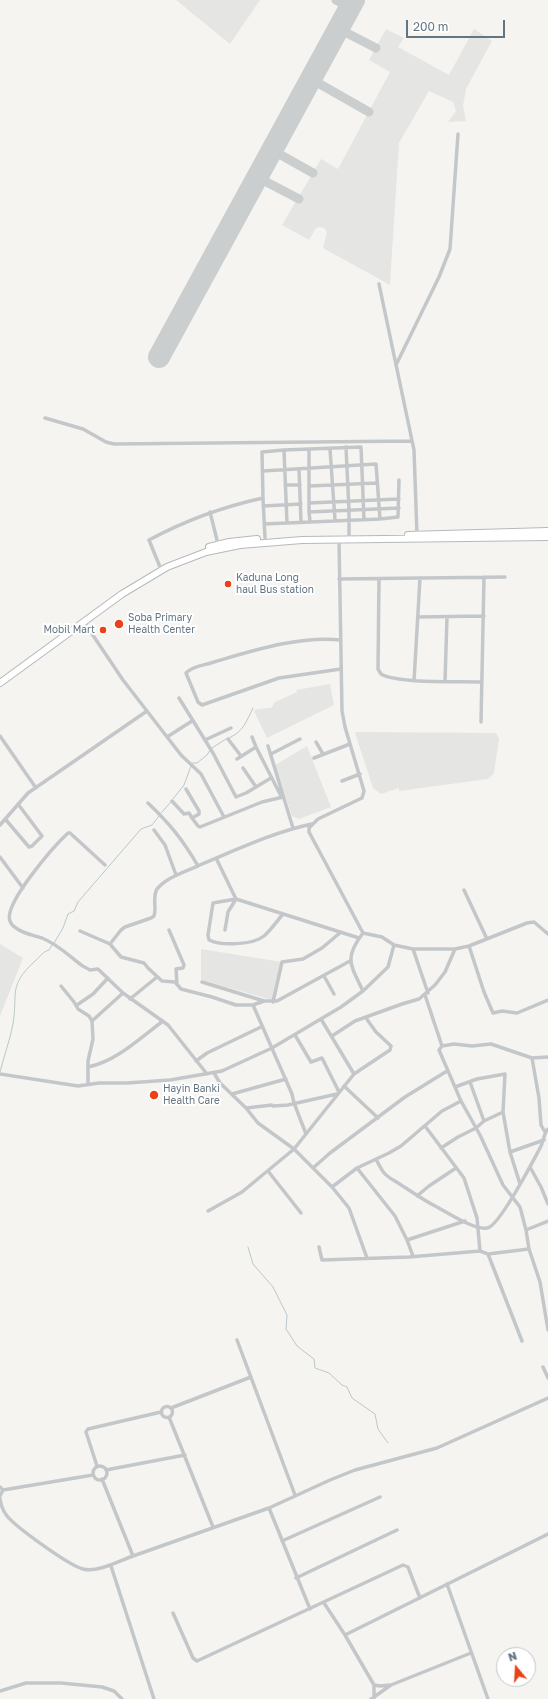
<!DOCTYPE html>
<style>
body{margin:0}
#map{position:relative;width:548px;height:1699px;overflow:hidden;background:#f5f4f0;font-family:"Golos Text",sans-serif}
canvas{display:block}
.north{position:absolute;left:496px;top:1647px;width:40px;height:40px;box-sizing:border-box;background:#fff;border:1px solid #c0c8cd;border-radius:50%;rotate:342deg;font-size:11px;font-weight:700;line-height:16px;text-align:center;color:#627583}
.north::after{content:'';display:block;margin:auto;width:14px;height:18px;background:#ec4118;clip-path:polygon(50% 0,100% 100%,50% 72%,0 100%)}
.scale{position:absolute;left:406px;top:20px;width:99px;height:18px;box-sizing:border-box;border:2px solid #627583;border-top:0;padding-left:5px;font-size:12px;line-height:14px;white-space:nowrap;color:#627583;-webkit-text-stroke:3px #fff;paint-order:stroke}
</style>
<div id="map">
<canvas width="548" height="1699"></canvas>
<div class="north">N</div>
<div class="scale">200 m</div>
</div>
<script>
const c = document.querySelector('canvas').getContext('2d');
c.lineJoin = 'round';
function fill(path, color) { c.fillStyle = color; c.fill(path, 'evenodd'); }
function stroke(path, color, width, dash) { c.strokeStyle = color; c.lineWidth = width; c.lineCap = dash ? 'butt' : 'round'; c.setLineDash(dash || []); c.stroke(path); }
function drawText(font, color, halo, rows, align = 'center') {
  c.font = font + ' "Golos Text",sans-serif'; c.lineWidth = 4; c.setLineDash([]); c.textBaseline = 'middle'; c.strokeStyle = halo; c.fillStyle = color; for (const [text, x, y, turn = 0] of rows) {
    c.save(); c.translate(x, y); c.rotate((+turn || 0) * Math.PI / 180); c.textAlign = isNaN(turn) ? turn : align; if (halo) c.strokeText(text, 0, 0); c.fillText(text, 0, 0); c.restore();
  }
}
fill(new Path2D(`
 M176,0h84l-30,44z
 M386,29l18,9 -6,9 51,28 25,-46 18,12 -26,48 -3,17 3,15 -18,1 8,-11 -3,-9 -24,-11 -30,52 -9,142 -67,-37 4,-16 -3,-4 -5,-1 -4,2 -6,11 -27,-15 39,-66 17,10 52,-97 -21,-12z
 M330,684l4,21 -67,33 -13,-27 3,-2 14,-1 4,-6 22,-10 -1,-2z
 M357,732l139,1 3,6 -5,34 -6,6 -89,12v-3l-18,6 -8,-6 -18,-55z
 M307,746l24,61 -32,12 -7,-3 -17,-51z
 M0,944l23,14 -23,58z
 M201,949l81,13 -10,38 -71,-20z`), '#e5e6e3');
stroke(new Path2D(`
 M229,738c15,-7 17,-16 24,-30
 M212,748l14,-9
 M192,763h5l10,-8 3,-5
 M173,799l11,-14 7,-19
 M161,813l10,-11
 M54,943l9,-15 5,-14 6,-3 4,-9 63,-73 11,-4 7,-9
 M0,1072c4,-16 10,-32 13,-48 5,-32 -5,-38 22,-63 6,-5 7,-9 14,-11l3,-5
 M248,1247l5,17 20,23 14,28 -1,14 11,17 17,13 1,9 14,5 13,12 5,2 5,11 23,16 3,15 10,14`), '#bac7cb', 1);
stroke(new Path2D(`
 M336,0l14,8
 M339,29l37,19
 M311,79l58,33
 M272,150l41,23
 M257,177l42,22`), '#cbcece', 9);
stroke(new Path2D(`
 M159,357l195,-357`), '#cbcece', 22);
const trunk = new Path2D(`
 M408,535l140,-4
 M209,547l20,-5 28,-3
 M0,683l122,-89 45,-27 39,-15 34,-7 62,-5 246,-3`);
stroke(trunk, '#b6b9bc', 8);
stroke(new Path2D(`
 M379,284l35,166 3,85
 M396,365l43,-88 11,-28 8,-115
 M45,418l38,11 23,13 8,2 298,-3
 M346,447l3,64v25
 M309,449v63
 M330,449l5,71
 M299,469l2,53
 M263,471l113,-7 4,55
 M285,485h15
 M309,486l68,-3
 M263,498l-1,-46 22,-2
 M309,503l90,-4
 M263,506l38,-2
 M210,512l8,32
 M310,521l-1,-9 90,-4
 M287,523l-3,-73 77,-3 3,73
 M264,524l116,-5 18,-2 1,-37
 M339,540l3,171 3,16 19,64 -2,7 -44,21 -9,9v4l54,101 19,4 12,8 19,4h42l14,-3 58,-23 7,-1 14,12
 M160,567l-11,-27c37,-20 73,-33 114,-42l2,40
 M339,579l166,-2
 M379,579l-1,90 3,5c18,10 78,7 101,8
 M418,617l66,-1
 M84,622l39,58 58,75 20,19 23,43
 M341,640c-43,-4 -86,10 -127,22 -8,3 -22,4 -28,11l12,29 4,3 77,-27 62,-9
 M414,681l6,-103
 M445,681l2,-64
 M179,698l34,55 23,44 10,-4 25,-15
 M481,722l3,-145
 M0,736l36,52
 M167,737l25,-16
 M252,737l4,10
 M228,739l13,17
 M205,740l26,-12
 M316,742l7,12
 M268,746l25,82
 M271,754l29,-15
 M314,758l36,-14
 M237,759l19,-12 25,49
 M243,768l13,19
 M342,781l18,-7
 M186,789l13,22v3l-7,4 6,8 2,1 62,-25 21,-5
 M172,801l12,13 5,-1 3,5
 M148,803c22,21 35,37 50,63
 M6,820l23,27 3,-1 10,-10 -24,-32
 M0,825l28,-32 119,-82
 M154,830l11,15 11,30
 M0,857l23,31
 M216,858l20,41 -8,13 -3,18
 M105,865l-35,-32h-2c-13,12 -65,71 -58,88 1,3 4,6 6,7 8,6 17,7 26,10 15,6 25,16 38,26 3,3 7,4 10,6l8,-1 25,24 45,32 39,49
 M464,890l23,49
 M283,914c-6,7 -12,16 -19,22 -11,9 -43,10 -55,4l-1,-5 5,-32 23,-4 123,39
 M169,930l15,35 -1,3 -7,1 1,15
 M80,931l30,13 11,13 23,6 4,5 14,13 13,1 6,7 31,8 24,8h17l11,-4
 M363,933c-19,25 -13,31 0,58
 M110,944l11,-14 4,-3 26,-9 3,-2c3,-8 -2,-19 3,-27 11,-13 31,-18 45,-25 36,-15 72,-32 110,-40
 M469,946l15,46 9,21 9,-2 15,2 31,-13
 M413,949l15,44
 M324,976l10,18
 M202,982l62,19h13l73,-40
 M61,986l13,16 4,7 11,7 3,5 1,18 -5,22v23
 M425,995l17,51 -3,4 22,51 19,34 23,50 17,22 6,23 3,19 11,33 8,48
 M130,999l27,-22
 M273,1002l9,-40 21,-3 19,-11 19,-16
 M77,1005l16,-11 15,-16
 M253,1005l39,89 2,9 12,31
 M321,1019l33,55
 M92,1021l31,-28
 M295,1035l16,27 11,-4 17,34
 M332,1036l23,-15 47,-17 17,-5 16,-14 10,-13 10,-23
 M442,1046l12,-2 18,2 19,-2 41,14 16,-1
 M532,1058l7,40 2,27 4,7
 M196,1061l11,-8 54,-26
 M88,1067c29,-6 52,-29 75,-46
 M214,1073l6,10 26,25 12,15 36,26 38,38 17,21 18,50
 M0,1074l78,12 21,-3h28l43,-3 52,-9 50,-23 69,-41 22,-16 25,-24 6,-22
 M470,1082l14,39
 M344,1086l34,32
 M455,1087l22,-8 28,-5 -2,38 7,40 10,32
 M232,1094l54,-15
 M246,1108l26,-3 1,1 15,-1 49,-11
 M425,1126l39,52 13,40 3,33
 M441,1148l17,-11 18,-9 8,-7 19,-9
 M510,1152l34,-12
 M376,1159c2,4 4,8 6,11 4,7 10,9 16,13 13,8 25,17 39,24 11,6 37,23 50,21 12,-1 46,-67 53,-80 4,-6 3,-14 8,-19
 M530,1167l11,20 7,17
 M313,1168l17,-15 75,-56 42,-26
 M357,1168l38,48 12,24 6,16
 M268,1171l33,42
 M332,1187l25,-19 32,-15 12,-7 41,-35 19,-10
 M417,1196l12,-10 27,-18
 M208,1211l34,-19 52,-43 60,-75 36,-24 1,-4 -15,-14 -10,-14
 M526,1230l22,-9
 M407,1240l58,-19
 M319,1247l3,13 87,-3 71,-6 8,3 41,-5
 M488,1254l34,87
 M237,1340l58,155
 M543,1367l5,11
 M161.5 1412a5.5 5.5 0 1 1 11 0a5.5 5.5 0 1 1-11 0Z
 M171,1408l80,-31
 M169,1417l44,110
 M97,1466l-11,-34 2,-3 73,-17
 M93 1473a7 7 0 1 1 14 0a7 7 0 1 1-14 0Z
 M106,1470l79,-15
 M102,1479l31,77
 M0,1487l3,3 -3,6
 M3,1490l90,-15
 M0,1499c1,6 3,12 7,17 9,11 61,49 76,53 14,4 36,-8 50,-13l136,-48 61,-28 25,-10 82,-22 111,-50
 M269,1508l41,101
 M282,1541l98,-44
 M111,1566l43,133
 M296,1578l101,-48
 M447,1584l41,115
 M324,1603l21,32
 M173,1613l20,45 4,3 206,-96 5,2 12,31
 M374,1685l6,1 10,-1
 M0,1691l26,-8h35l41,4 12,4 8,8
 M374,1697l17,-12 80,-32
 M371,1699l3,-1v-13l-29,-50 203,-101`), '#c4c7ca', 3.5);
stroke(trunk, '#fff', 6);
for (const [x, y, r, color] of [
 [228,584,4,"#ec4118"],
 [119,624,5,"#ec4118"],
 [103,630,4,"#ec4118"],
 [154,1095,5,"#ec4118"]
]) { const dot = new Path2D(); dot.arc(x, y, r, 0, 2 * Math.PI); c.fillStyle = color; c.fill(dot); stroke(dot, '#fff', 1.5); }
drawText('10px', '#627583', '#fff', [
 ["Kaduna Long",236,578],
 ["haul Bus station",236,590],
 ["Soba Primary",128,618],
 ["Health Center",128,630],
 ["Mobil Mart",95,630,"right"],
 ["Hayin Banki",163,1089],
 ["Health Care",163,1101]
], 'left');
</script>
